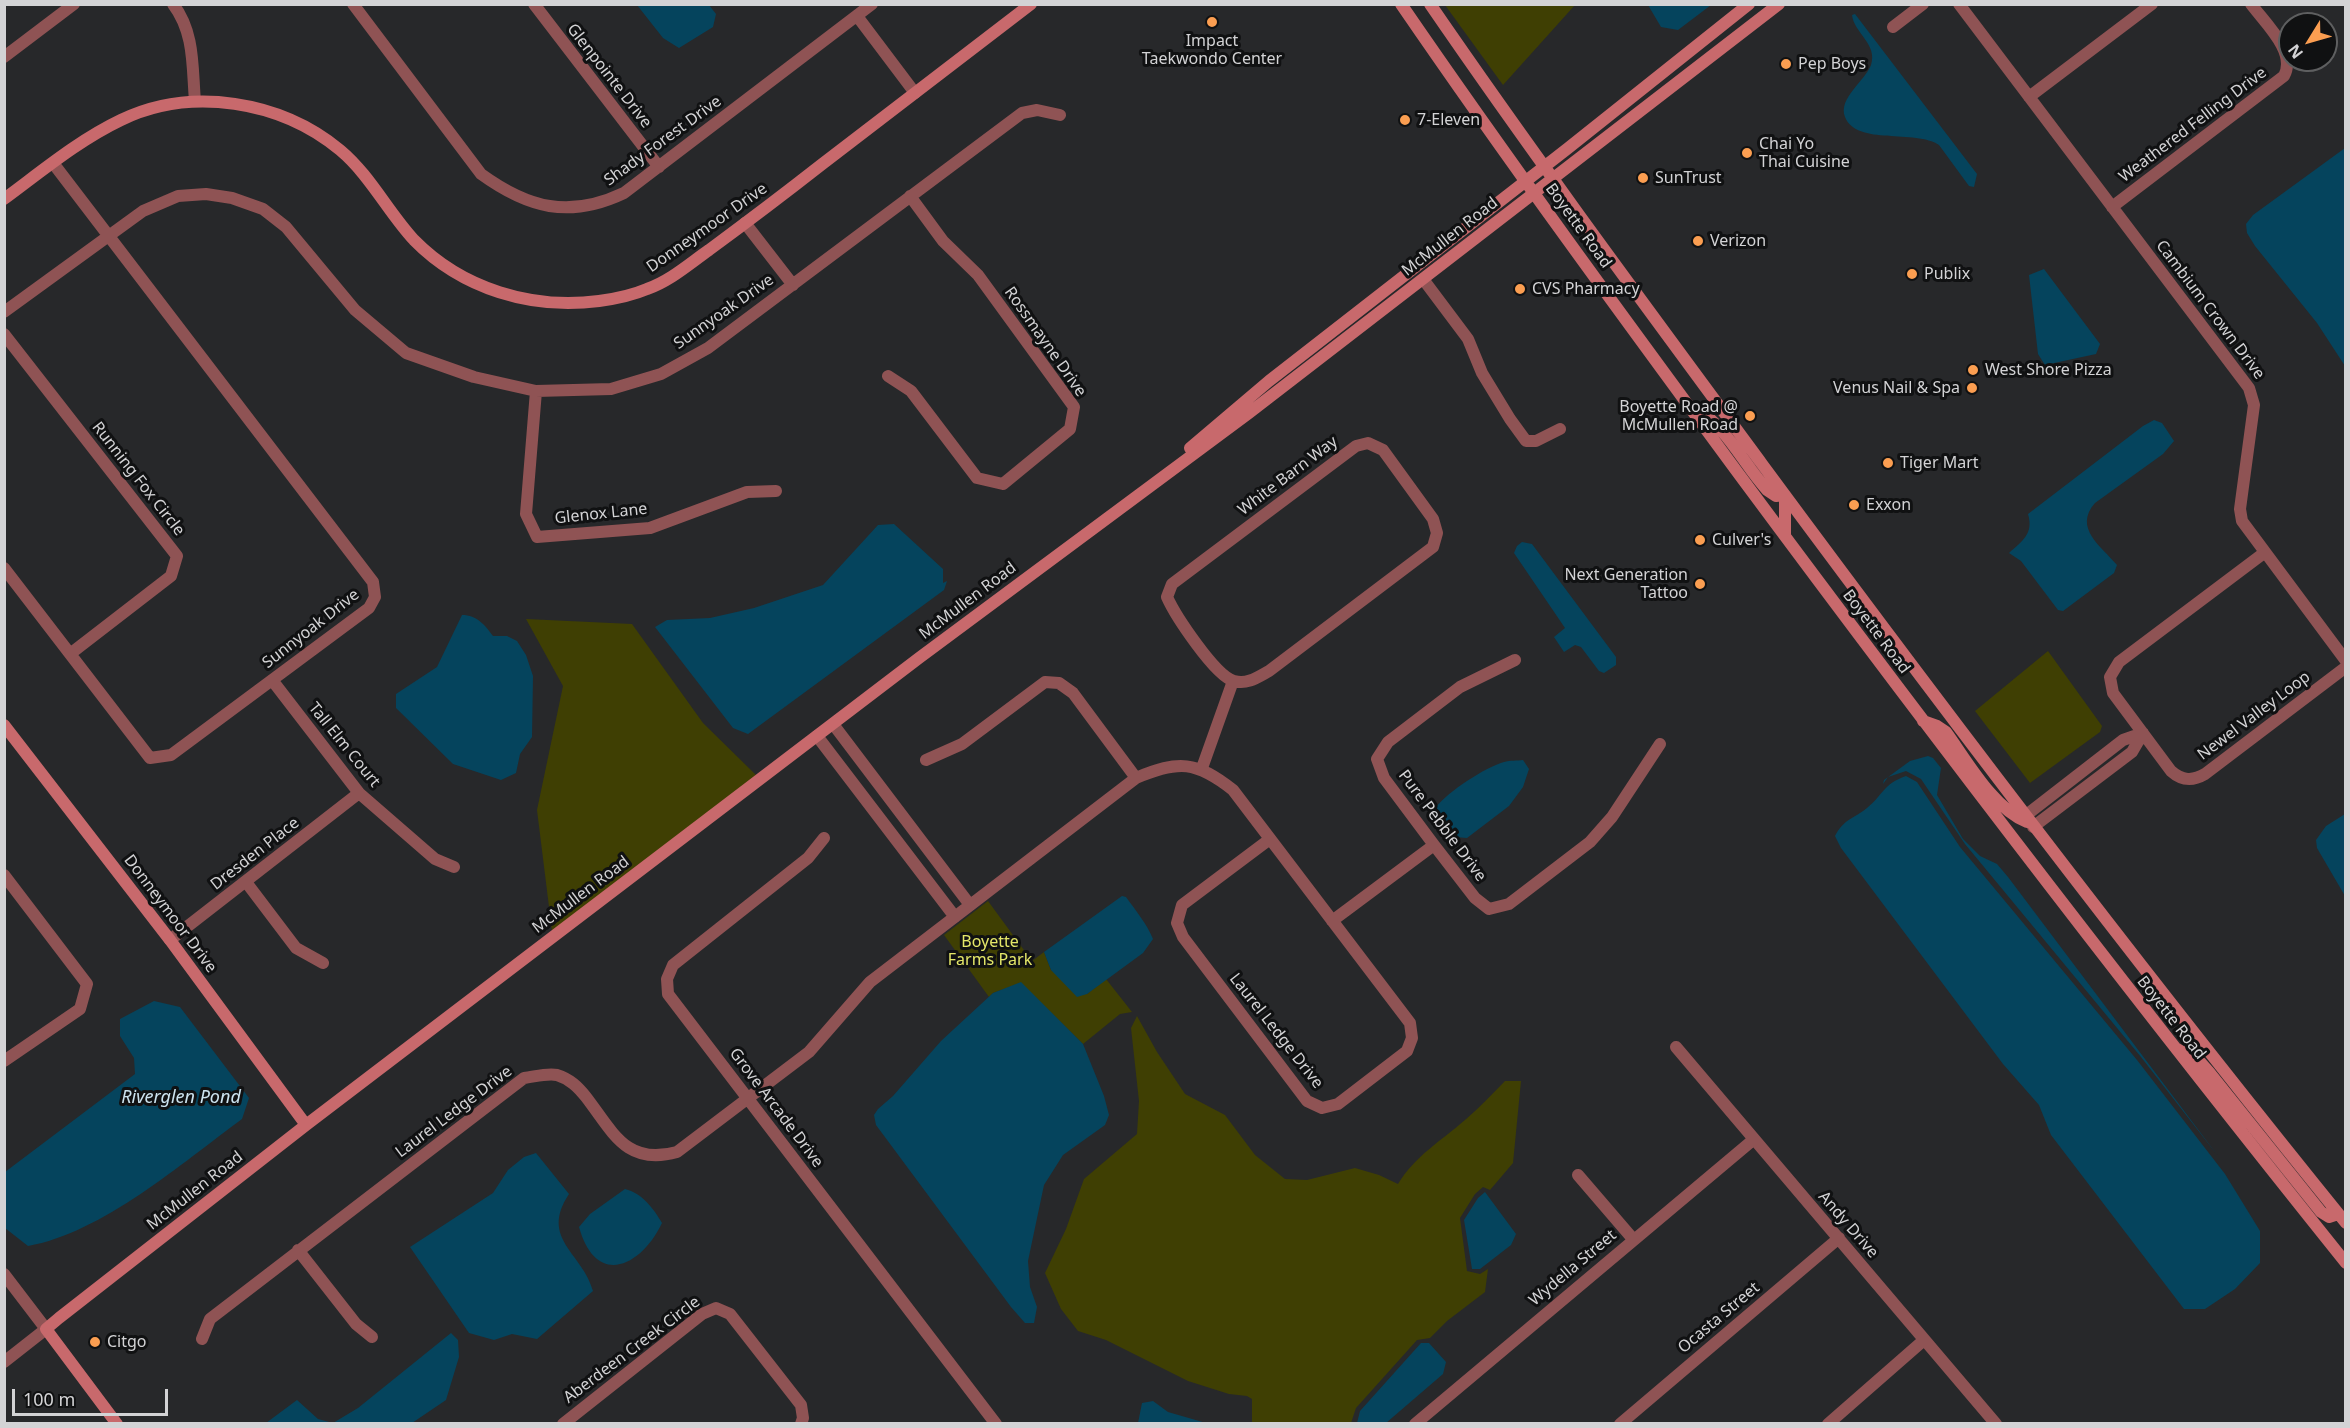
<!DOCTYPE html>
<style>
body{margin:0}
#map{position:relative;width:2350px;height:1428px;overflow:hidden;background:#27282a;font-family:"Noto Sans",sans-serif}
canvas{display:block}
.frame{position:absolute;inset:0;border:6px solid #d3d3d5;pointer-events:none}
.north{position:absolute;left:2278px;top:12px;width:60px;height:60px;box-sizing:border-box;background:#101112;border:2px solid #5e5f60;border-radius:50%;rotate:233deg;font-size:16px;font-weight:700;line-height:24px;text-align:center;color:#d3d3d5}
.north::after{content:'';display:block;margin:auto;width:21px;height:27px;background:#fb9e51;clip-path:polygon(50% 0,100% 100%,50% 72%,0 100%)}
.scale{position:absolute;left:12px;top:1389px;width:156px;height:27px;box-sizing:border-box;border:3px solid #d3d3d5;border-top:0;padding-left:8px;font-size:18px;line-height:21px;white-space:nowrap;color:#d3d3d5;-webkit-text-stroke:4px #101112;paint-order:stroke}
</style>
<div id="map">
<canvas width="2350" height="1428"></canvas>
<div class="frame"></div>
<div class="north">N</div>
<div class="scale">100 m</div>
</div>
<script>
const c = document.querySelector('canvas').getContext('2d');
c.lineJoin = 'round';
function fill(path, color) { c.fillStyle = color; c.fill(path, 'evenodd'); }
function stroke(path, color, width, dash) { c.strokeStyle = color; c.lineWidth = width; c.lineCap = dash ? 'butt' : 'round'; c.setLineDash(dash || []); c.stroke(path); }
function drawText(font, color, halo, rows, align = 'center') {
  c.font = font + ' "Noto Sans",sans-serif'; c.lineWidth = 6; c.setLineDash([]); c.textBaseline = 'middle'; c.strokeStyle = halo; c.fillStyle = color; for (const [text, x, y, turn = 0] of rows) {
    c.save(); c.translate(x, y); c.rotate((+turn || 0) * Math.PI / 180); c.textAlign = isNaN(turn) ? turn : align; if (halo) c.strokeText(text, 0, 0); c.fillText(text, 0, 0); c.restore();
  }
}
fill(new Path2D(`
 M1445,5h130l-72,80z
 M526,619l106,5 71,99 53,52 -204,156 -15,-121 26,-124z
 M2048,651l54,75 -2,6 -70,51 -55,-72z
 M988,901l44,60 12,-9 7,18 36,24 19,-15 26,33 -12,2 -37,30 -62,-61 -28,10 -4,4 -45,-62z
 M1137,1016l20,36 28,42 40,21 30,40 30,24 22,1 48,-12 24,7 19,9c17,-28 43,-43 67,-64 14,-12 27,-26 40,-39h16l-8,82 -23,27 -7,-3 -8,7 -15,24 7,53 13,3 8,-5 -3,23 -38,29 -17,17 -13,2 -61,68 -5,15h-99v-24l-5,-3 -18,-2 -41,-13 -82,-41 -28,-9 -17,-22 -16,-36 21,-44 18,-50 53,-45 2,-33 -8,-73z`), '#3f3f03');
fill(new Path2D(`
 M637,5h72l7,9 -3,13 -34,21 -16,-10z
 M1648,5h63l-33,25 -17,-3z
 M1855,14l122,160 -3,13 -5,-1 -30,-41c-23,-16 -83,1 -94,-28 -7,-19 20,-36 26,-52 7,-21 -17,-32 -19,-50z
 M2345,148v218l-28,-43 -62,-77 -8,-13 -1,-9 7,-9z
 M2044,269l56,75 -4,10 -51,11 -7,-11 -9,-79z
 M2154,420l8,3 12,18 -11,13 -68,49c-22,25 6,43 22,62l-3,8 -51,38 -5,-1 -37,-49 -12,-8c13,-12 25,-19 19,-39l115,-88z
 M894,524l49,45v14l4,-2 -3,9 -196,144 -15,-6 -78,-101 12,-7 43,-2 44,-10 69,-23 55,-60z
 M1522,542l10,2 84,113v8l-12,8 -5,-2 -18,-24 -6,-2 -11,7 -10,-15 11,-9 -51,-75 3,-7z
 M462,615c15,0 23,10 31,21h14l10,5 9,14 7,21 -1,61 -12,17 -4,19 -15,7 -48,-16 -57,-56v-14l41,-27z
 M1928,756l5,2 8,10 -4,27 26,44 17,17 17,8 11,13 210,279 -77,-99 -176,-213 -44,-65 -15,-8 -18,6 -5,7 1,-4 26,-19z
 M1523,760l6,9 -6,18 -14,19 -42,32 -12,-1 -19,-30c13,-16 48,-39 68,-45 6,-2 13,-1 19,-2z
 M1906,776l11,6 43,65 177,213 88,114 35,57v32l-25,26 -30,20h-21l-133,-174 -12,-30 -36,-41 -162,-216 -6,-12c9,-17 18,-17 32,-28 16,-13 16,-24 39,-32z
 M2345,814v82l-28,-48 -1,-8 10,-14z
 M1122,896l4,1c10,14 21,27 27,42l-10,14 -56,41 -10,3 -26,-27 -7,-18z
 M1021,982l62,62 21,52 5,19 -4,10 -42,30 -19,30 -16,76 2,26 7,20 -3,16h-9l-14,-16 -135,-182 -2,-10 4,-6 15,-13 48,-55 52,-48z
 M154,1001l26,6 69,91 -7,21c-60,44 -140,114 -214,127l-23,-18v-56l130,-98 -1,-16 -14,-22v-17z
 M536,1153l33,41c-30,45 14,59 24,97l-56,48 -25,-5 -18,6 -25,-7 -59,-86 83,-54 15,-23 16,-13z
 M625,1189c17,4 29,20 37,34 -21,44 -66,65 -83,4l11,-13z
 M1485,1192l31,42 -5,11 -31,24h-8l-8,-49 14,-22z
 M451,1333l7,7 1,17 -13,43 -34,23h-146l31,-23 21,19 15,4 25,-15z
 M1421,1343h8l17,19 -3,12 -57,49h-29l3,-12z
 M1153,1401l15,11 38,11h-68l4,-20z`), '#05445d');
stroke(new Path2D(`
 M173,4c22,29 19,63 22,97
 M353,4l128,170c47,34 88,45 143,19l248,-189
 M534,4l125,163
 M1959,4l290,384 5,17 -14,104 2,12 104,140
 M857,16l58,77
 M1893,27l30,-23
 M4,57l70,-53
 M2029,97l123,-93
 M2112,207l172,-131c13,-24 -19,-53 -33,-72
 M745,223l48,62
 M1423,279l45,60 14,34 28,46 16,22h10l24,-12
 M4,312l139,-101 35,-15 28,-2 26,4 31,11 23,18 69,83 51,43 68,24 62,14 75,-2 50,-15 47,-26 314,-235 15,-3 23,5
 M4,334l173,222 -6,20 -101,78
 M888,376l23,15 66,87 26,6 67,-55 4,-22 -96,-132 -35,-34 -33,-45
 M536,391l-10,123 11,23 113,-9 97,-36 29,-1
 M1368,443l15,7 50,69 4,14 -4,14 -164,124c-11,6 -22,14 -35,10 -19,-5 -59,-66 -67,-84l5,-13 184,-138z
 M2264,553l-145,109 -9,15 3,16 58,78c11,10 22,10 34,3l141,-107
 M4,568l146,190 21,-3 198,-147 6,-11 -2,-15 -320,-419
 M1515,660l-55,27 -72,55 -11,17 7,19 50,67 41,53 14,11 20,-5 81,-62 22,-25 48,-73
 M272,680l87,113 76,66 19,8
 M833,724l137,181
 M817,736l138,181
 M926,760l36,-16 83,-62 14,1 14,10 63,85
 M1202,768l31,-87
 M2025,816l98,-76 20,-7
 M2033,827l99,-75 11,-19
 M824,838l-16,20 -135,107 -6,14 1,15 328,430
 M4,875l83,109 -7,25 -76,52
 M246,882l50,66 27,15
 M1332,921l102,-76
 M170,940l189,-147
 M1676,1047l320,377
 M1578,1175l55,64
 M298,1250l58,74 16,13
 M4,1274l42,55 -42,33
 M202,1339l8,-20 314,-241c10,-1 22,-5 33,-3 13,4 21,12 29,22 27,35 40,69 91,55l132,-100 61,-70 266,-204c43,-18 60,-17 97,12l177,233 2,15 -5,13 -69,53 -16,4 -15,-7 -124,-164 -6,-14 5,-18 88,-66
 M563,1424l139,-110 14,-6 14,6 71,91 2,13 -2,6
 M1415,1424l338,-284
 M1620,1424l219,-186
 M1828,1424l96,-84`), '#8f5354', 12);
stroke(new Path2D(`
 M1401,4c109,159 223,314 337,469 198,267 400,531 608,790
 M1430,4c107,156 220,308 332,460 190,257 383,511 584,759
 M4,199c38,-28 75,-59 117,-79 70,-34 160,-19 219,30 30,25 48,62 74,90 48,49 118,70 185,61 15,-2 34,-6 48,-12 23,-8 42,-25 62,-39 38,-28 75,-56 112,-85 70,-54 140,-107 210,-161
 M1694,407c33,20 48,55 73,83l9,6 9,-1
 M1190,448l79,-67 298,-232 182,-145
 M1785,535v-40
 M1923,721l14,5 9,6c21,29 47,76 81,90
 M4,725l166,215 136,185
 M2177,1049l24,14 8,9 112,140 8,5 9,-3
 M117,1424l-71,-95 13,-11 247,-193 613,-467 330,-245 530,-409`), '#c8696c', 12);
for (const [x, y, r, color] of [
 [1212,22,6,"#fb9e51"],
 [1786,64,6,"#fb9e51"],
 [1405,120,6,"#fb9e51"],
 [1747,153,6,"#fb9e51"],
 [1643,178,6,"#fb9e51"],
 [1698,241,6,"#fb9e51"],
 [1912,274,6,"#fb9e51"],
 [1520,289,6,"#fb9e51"],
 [1973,370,6,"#fb9e51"],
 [1972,388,6,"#fb9e51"],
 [1750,416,6,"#fb9e51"],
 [1888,463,6,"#fb9e51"],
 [1854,505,6,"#fb9e51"],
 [1700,540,6,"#fb9e51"],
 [1700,584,6,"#fb9e51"],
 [95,1342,6,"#fb9e51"]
]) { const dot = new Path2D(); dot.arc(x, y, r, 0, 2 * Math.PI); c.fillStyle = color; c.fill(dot); stroke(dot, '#101112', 2); }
drawText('16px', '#d3d3d5', '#101112', [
 ["Impact",1212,41,"center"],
 ["Taekwondo Center",1212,59,"center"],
 ["Pep Boys",1798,64],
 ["7-Eleven",1417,120],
 ["Chai Yo",1759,144],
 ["Thai Cuisine",1759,162],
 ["SunTrust",1655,178],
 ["Verizon",1710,241],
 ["Publix",1924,274],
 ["CVS Pharmacy",1532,289],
 ["West Shore Pizza",1985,370],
 ["Venus Nail & Spa",1960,388,"right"],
 ["Boyette Road @",1738,407,"right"],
 ["McMullen Road",1738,425,"right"],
 ["Tiger Mart",1900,463],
 ["Exxon",1866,505],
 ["Culver's",1712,540],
 ["Next Generation",1688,575,"right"],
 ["Tattoo",1688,593,"right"],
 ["Citgo",107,1342]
], 'left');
drawText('16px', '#d3d3d5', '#101112', [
 ["Glenpointe Drive",609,76,52],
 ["Weathered Felling Drive",2193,125,-37],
 ["Shady Forest Drive",663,141,-36],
 ["Boyette Road",1578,226,54],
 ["Donneymoor Drive",707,228,-35],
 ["McMullen Road",1450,237,-38],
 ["Cambium Crown Drive",2210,310,53],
 ["Sunnyoak Drive",724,312,-35],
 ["Rossmayne Drive",1045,342,55],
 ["White Barn Way",1288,476,-37],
 ["Running Fox Circle",138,479,52],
 ["Glenox Lane",601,514,-6],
 ["McMullen Road",968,601,-37],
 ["Sunnyoak Drive",311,629,-38],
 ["Boyette Road",1876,632,53],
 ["Newel Valley Loop",2254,716,-37],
 ["Tall Elm Court",344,745,51],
 ["Pure Pebble Drive",1442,826,53],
 ["Dresden Place",255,854,-38],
 ["McMullen Road",581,895,-37],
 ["Donneymoor Drive",170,914,53],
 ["Boyette Road",2171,1018,52],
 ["Laurel Ledge Drive",1276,1031,52],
 ["Grove Arcade Drive",776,1108,53],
 ["Laurel Ledge Drive",454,1112,-37],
 ["McMullen Road",195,1191,-38],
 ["Andy Drive",1848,1225,49],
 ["Wydella Street",1573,1268,-40],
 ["Ocasta Street",1719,1318,-40],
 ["Aberdeen Creek Circle",632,1350,-37]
]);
drawText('16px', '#e4e769', '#101112', [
 ["Boyette",990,942],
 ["Farms Park",990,960]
]);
drawText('italic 18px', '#cce3ef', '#101112', [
 ["Riverglen Pond",181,1098]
]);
</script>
